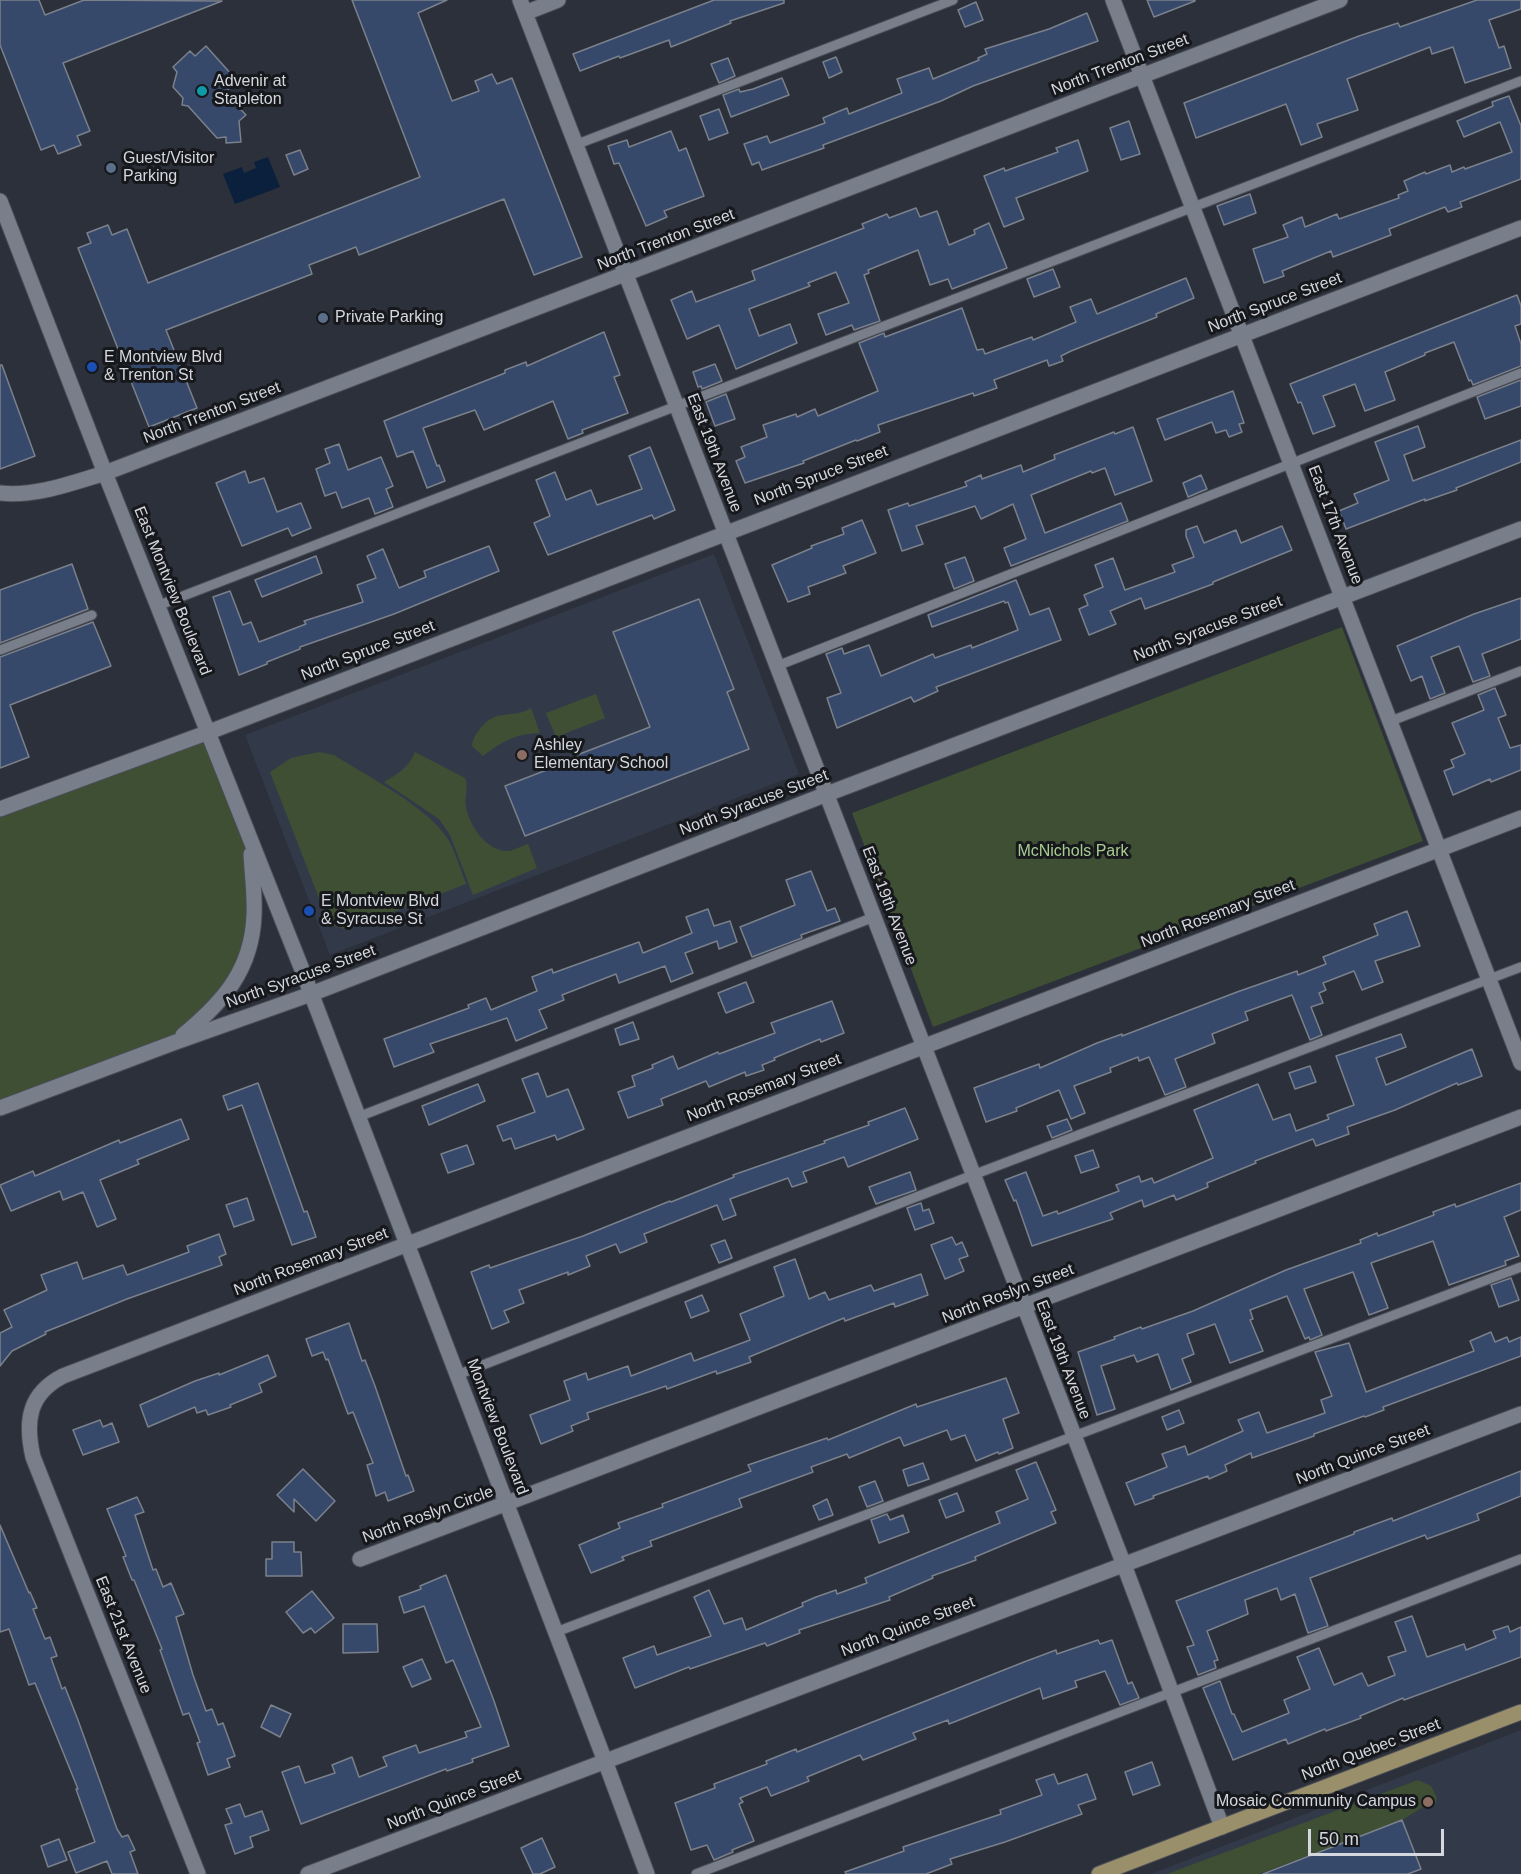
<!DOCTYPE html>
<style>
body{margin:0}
#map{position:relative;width:1521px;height:1874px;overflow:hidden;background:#2b303a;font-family:Arial,sans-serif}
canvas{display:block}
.scale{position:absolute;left:1308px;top:1829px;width:136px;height:27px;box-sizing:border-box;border:3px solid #d4d7dd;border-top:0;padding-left:8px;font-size:18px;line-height:21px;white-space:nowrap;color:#d4d7dd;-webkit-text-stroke:4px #16181c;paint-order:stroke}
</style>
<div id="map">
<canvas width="1521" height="1874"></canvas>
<div class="scale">50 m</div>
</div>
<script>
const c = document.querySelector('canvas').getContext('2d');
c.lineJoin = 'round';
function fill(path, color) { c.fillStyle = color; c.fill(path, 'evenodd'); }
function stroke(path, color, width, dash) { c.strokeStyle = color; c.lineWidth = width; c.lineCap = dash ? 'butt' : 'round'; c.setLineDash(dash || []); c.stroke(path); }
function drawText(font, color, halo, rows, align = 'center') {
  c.font = font + ' Arial,sans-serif'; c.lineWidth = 6; c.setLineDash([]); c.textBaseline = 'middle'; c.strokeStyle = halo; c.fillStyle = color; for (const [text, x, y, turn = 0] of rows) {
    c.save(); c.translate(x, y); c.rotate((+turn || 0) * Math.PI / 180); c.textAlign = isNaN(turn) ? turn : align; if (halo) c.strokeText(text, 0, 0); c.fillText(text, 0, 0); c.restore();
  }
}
fill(new Path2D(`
 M714,554l85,220 -469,181 -85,-220z
 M1521,1730v144h-370z`), '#323a49');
fill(new Path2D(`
 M1342,627l81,214 -490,186 -81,-214z
 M596,694l9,24 -49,19 -10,-24z
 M531,708l9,25c-23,0 -39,9 -57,23l-11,-10c1,-7 3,-11 8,-17 16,-22 32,-9 51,-21z
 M209,732l41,107 5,75 -11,53 -71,76 -173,65v-299z
 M319,752l15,3c34,22 95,52 115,86 7,13 12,29 17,43l-119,46 -18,-6 -59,-152 21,-14z
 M415,752l50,26c4,9 -1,19 1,29 4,19 18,41 39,44 7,1 16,-5 23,-7l9,24 -64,27 -23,-60 -11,-16 -55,-37c13,-7 26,-16 31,-30z
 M1418,1780l13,6 6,12 -1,5 -13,4 -21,13 -143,54h-92z`), '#3e4f34');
fill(new Path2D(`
 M268,157l12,30 -45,17 -12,-30 19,-7 2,6 12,-5 -2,-6z`), '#0b203c');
const building = new Path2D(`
 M0,0h39l6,15 39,-15 138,1 -159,62 27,68 -13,5 4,9 -23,9 -4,-9 -13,5 -41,-105z
 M352,0h95l-29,13 34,88 27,-10 -4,-10 17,-7 5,10 15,-6 70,179 -48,18 -30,-76 -145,56 -3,-8 -47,18 3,9 -146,56 31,78 -48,19 -71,-179 13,-5 -4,-10 21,-8 4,10 15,-6 21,54 272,-106z
 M714,0h70v3l-54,18 1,2 -60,24 -2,-7 -49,18 -1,-2 -39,15 -7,-17z
 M1147,0h48v1l-41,16z
 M1477,0h44v9l-32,11 10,28 5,-2 7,22 -46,15 -12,-36 -21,7 -2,-7 -83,32 11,31 -41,14 5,13 -21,8 -15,-41 -90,34 -12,-35 175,-67 39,-13 2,4z
 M976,2l7,18 -18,7 -7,-17z
 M1087,13l11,28 -125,45 -32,15 -118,44 1,3 -62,22 -3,-8 -7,3 -8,-21 23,-8 3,7 55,-20 -2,-5 24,-10 2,6 53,-21 -5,-14 32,-11 4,11 46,-19 -1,-2 9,-4 -2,-5 64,-20z
 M206,46l26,29 -5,20 19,20 -7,6 2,21 -15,1v-6l-9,1 -29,-32 -6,-1 1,-7 -10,-11 4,-15 -4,-5 17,-16 5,5z
 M836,57l6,15 -13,6 -6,-16z
 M728,58l7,18 -16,7 -8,-19z
 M782,78l7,17 -58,22 -8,-22 16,-6 1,3 13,-3z
 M1509,96l12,30v53l-61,23 2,5 -14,5 -3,-5 -56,22 2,6 -58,22 -2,-6 -49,20 2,5 -20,7 -11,-34 35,-12 -5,-12 19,-8 3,10 32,-13 2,5 60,-21 -1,-3 10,-4 -4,-10 21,-9 1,2 24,-9 2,7 12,-5 1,2 47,-17 -12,-30 -36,15 -7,-16 36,-15 -1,-4z
 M719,109l9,24 -19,7 -9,-24z
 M1129,121l11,33 -19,6 -11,-32z
 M671,131l8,20 7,-3 18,48 -40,15 3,6 -21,9 -27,-63 -5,1 -6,-18 19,-6 2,7z
 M1078,140l10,31 -72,27 8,21 -20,8 -20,-51 20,-8 1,3 53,-19 -2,-4z
 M300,150l8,19 -14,6 -8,-20z
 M1250,194l6,19 -32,12 -7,-19z
 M916,208l4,9 17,-6 12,34 26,-11 -1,-4 15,-7 18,45 -55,21 -4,-10 -18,6 -12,-35 -50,20 1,3 -5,2 16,46 -26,9 -2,-5 -26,10 -8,-21 31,-11 -13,-31 -28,11 2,3 -61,23 10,27 31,-12 7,19 -61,26 -17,-44 -32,14 -16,-39 21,-9 4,11 59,-22 -3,-9 112,-43 -2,-4 25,-10 2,4z
 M1053,269l7,18 -26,10 -7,-18z
 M1186,278l8,20 -38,16 1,3 -86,34 -10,5 2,5 -14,5 -2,-6 -53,20 3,8 -23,8 -1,-3 -95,32 2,7 -23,9 -1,-1 -53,21 1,2 -59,20 -9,-22 9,-4 -4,-10 26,-10 -4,-12 33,-11 1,3 18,-8 3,7 60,-25 -19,-48 25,-10 1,4 77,-29 15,42 6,-1 2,5 47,-17 1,3 43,-18 -6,-15 21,-8 6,15z
 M1517,295l4,11v18l-6,2 6,18v22l-48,19 -2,-5 -2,1 -15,-39 -29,11v2l-40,17 10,28 -30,11 -10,-27 -32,12 12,30 -22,8 -12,-32 -3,1 -8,-19z
 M604,332l16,43 -6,2 14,36 -46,17 1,3 -15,6 -15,-38 -69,29 -9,-20 -52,18 14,38 2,-1 6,16 -18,7 -14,-37 -16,6 -13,-36 121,-48v-3l21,-8 1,4z
 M715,364l7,17 -20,8 -1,-3 -3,1 -5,-15z
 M0,365h2l33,91 -35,13z
 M1521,380v26l-36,13 -8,-22z
 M1233,391l11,32 -5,1 3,8 -13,5 -3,-7 -10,3 -4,-11 -47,18 -8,-21z
 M726,394l9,25 -20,7 -9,-24z
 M1418,426l7,21 -21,8 9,26 108,-41v22l-65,26 1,2 -32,11v-2l-79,30 -7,-18 19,-8 -4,-9 35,-14 -14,-38z
 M1133,427l19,54 -37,14 -10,-27 -13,5 -1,-2 -60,24 14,38 76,-30 7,18 -117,45 -7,-18 22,-9 -13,-35 -32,15 -6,-13 -59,20 7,18 -21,7 -14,-41 20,-7 1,3 58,-20 -2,-4 16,-7 1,4 39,-14 2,7 32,-13 -1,-4 60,-23 1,2z
 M339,444l9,26 33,-13 12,29 -7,3 7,18 -18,7 -6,-16 -27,10 -6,-16 -11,4 -9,-27 14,-6 -5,-14z
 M650,447l25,63 -21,9 -2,-4 -104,40 -14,-32 16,-7 -14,-36 19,-8 11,28 25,-10 6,15 45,-16 -13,-33z
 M245,471l4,12 15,-5 13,34 24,-9 10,25 -19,8 -4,-8 -46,18 -26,-63z
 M1201,475l6,14 -19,8 -5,-14z
 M862,520l14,33 -33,13 3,7 -38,14 2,7 -22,8 -16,-37 40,-17 -1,-2 33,-12 -2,-6z
 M1197,526l7,17 32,-13 5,13 41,-17 10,24 -79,32v2l-68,25 -4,-11 -31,13 6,13 -27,11 -10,-26 9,-4 -4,-10 19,-8 -8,-22 18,-7 12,32 50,-18 -3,-7 22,-8 -8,-21v-6z
 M489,546l10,25 -105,43 -94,33v2l-33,13v2l-28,11 -26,-78 17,-6 13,34 8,-3 8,20 47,-18 -2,-3 59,-19 -6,-17 19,-7 -9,-22 16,-7 16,39 27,-11 -2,-6z
 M316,556l6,17 -60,24 -7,-17z
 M965,557l9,24 -20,8 -9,-25z
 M72,564l16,45 -88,34v-53z
 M1016,580l14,35 19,-7 12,32 -125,47 2,4 -24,11 -3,-5 -74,31 -10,-30 14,-5 -15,-39 16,-6 2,6 25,-9 12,31 52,-22 2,4 36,-13 1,3 46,-18 -10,-28 -3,1 -1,-2 -72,26 -4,-12z
 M1521,598v41l-39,15 8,22 -17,6 -14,-36 -28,11 14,36 -15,6 -8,-23 -11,5 -14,-35 77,-32z
 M699,599l35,90 -7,3 22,57 -224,87 -20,-50 73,-28 -1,-3 73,-28 -37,-95z
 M93,622l18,44 -101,39 19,52 -29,11v-111z
 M1495,688l11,27 -8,3 12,30 11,-3v25l-30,12 -1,-3 -37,16 -9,-24 10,-4 -3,-7 14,-6 -13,-31 32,-13 -6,-15z
 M811,871l16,40 8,-3 5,13 -39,14 1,3 -50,19 -12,-30 55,-22 -9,-25z
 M708,909l6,17 16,-5 7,21 -18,7 -2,-8 -32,12 8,20 -22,9 -6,-16 -46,17 -3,-9 -54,21 2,5 -25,10 8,18 -31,13 -9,-23 -77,26 4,8 -40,15 -10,-28 85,-31 -1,-3 18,-7 5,12 46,-19 -5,-14 20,-8 1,4 86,-31 4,11 49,-20 -6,-16z
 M1407,911l13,35 -45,15 8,21 -21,8 -8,-19 -31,12 3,7 -7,3 4,10 -12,4 11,28 -12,5 -18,-45 -47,17 3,8 -36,14 3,9 -40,16 11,28 -21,8 -16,-38 -10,4 -1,-4 -28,11 1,4 -37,14 11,27 -14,6 -12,-29 -43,18 1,3 -31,11 -12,-34 65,-24 1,4 57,-25 25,-9v2l115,-44 60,-21 1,4 28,-11 -3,-7 55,-22 -4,-11z
 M746,982l8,20 -28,11 -8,-20z
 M832,1001l12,32 -23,9 -1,-3 -46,19 1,2 -13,5 2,5 -18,6 -1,-4 -36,15 -3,-6 -45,18 2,6 -35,13 -10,-26 17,-6 -3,-10 21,-8 -1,-3 21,-9 5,13 40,-17 1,2 56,-21 -4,-10z
 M633,1022l6,17 -19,6 -5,-16z
 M1401,1034l5,13 -30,11 10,27 86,-36 10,27 -24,9 -1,-2 -62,27 -48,17 2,7 -33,12 -3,-7 -58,22 1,2 -49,20 1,4 -32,13 -2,-5 -30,12 -2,-7 -32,13 3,6 -81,27 -16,-46 -2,1 -9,-21 21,-8 17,44 14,-5 1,3 61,-23 -3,-6 23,-9 2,6 11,-4 2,5 59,-25 -19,-48 64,-26 15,36 17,-6 6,17 33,-12 -2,-4 27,-10 -18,-49z
 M1310,1066l6,16 -21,7 -6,-16z
 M538,1073l9,24 21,-8 16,40 -27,11 -2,-5 -40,14 -4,-11 -8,3 -6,-15 38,-14 -13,-33z
 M258,1083l46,129 3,-1 9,26 -24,8 -50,-140 -14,5 -5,-14z
 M478,1084l7,17 -56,24 -7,-19z
 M905,1108l13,31 -70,28 -4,-10 -41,15 4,10 -15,5 -4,-9 -58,21 6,16 -13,5 -6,-15 -73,29 3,8 -27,11 -4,-9 -30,12 4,10 -22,9v-3l-49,18 5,13 -20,8 5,11 -17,7 -21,-57 18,-7 1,3 93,-32 87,-35 1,1 63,-25 -1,-2 92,-32 -1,-2 45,-16 -1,-3z
 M181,1119l8,20 -52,21 2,4 -39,16 16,39 -19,8 -14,-35 -20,8 -3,-9 -49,20 -11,-26 33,-14 2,5 84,-36 1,3z
 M1067,1119l5,11 -20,8 -5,-12z
 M467,1145l7,19 -26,9 -7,-19z
 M1093,1150l6,17 -18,6 -6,-17z
 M910,1172l6,18 -40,14 -7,-17z
 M1521,1183v27l-17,7 15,39 -14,5 1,4 -57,20 -16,-44 -62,22 17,45 -19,7 -16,-43 -49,17 18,46 -12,5 -1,-3 -4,2 -18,-43 -37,14 3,9 -3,1 13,31 -33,12 -15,-39 -28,10 7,20 -12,5 9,23 -20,8 -13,-36 -21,8 -3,-7 -33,11 14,43 -18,6 -19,-63 37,-13 -1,-2 27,-10 1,2 51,-18 93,-41 75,-27 -1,-3 17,-7 1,3 56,-21 -1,-3 22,-8 1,3z
 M247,1198l7,22 -20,7 -8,-22z
 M921,1203l2,8 6,-2 5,14 -19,7 -8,-22z
 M219,1234l7,20 -7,3 3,8 -95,34 -82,33 1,2 -34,17 -12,15v-33l12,-6 -8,-17 43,-20 -6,-15 36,-13 6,17 40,-14 4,10 62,-23 -2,-6z
 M952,1237l4,8 6,-3 6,14 -9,3 5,12 -19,8 -14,-34z
 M725,1240l7,18 -13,5 -8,-18z
 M795,1259l14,40 16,-7 4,8 42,-15 3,6 47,-17 7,21 -33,12 -1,-4 -49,18 -1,-3 -95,39 2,5 -34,12 -1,-3 -49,18 -1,-3 -79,27 2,6 -18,7 2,5 -32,13 -11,-29 40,-15 -6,-19 22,-8 2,7 40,-14 3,10 60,-23 3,8 56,-21 -10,-26 44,-18 -10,-29z
 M1511,1278l8,22 -20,7 -8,-22z
 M702,1295l7,16 -18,7 -6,-16z
 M349,1323l13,38 3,-1 10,26 31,90 2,-1 6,16 -26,10 -3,-9 -9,4 -9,-31 6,-2 -20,-51 -5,2 -20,-55 -2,1 -3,-8 -11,4 -6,-17z
 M1491,1332l4,10 12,-5 2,5 12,-5v19l-138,51 1,3 -19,7 -1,-1 -50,18v2l-62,22 -1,-5 -26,12 2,6 -18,8 -1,-3 -55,20 1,2 -19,7 -9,-22 41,-16 -5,-13 23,-8 3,9 55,-24 -5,-11 21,-8 8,21 58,-20 -4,-13 11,-4 -17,-44 34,-9 17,49 108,-41 -4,-10z
 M268,1355l8,21 -17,8 3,8 -32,13 1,2 -23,8 -2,-5 -9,3 -2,-6 -47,20 -8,-22 55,-24 24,-8v2z
 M1006,1378l13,35 -16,6 10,29 -14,6 -1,-2 -22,9 -11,-26 -14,5 -4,-10 -43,16 -4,-9 -51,21 -2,-4 -36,13 2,5 -74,27 3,8 -92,34 2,5 -30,11 2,3 -33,13 -12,-28 41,-17 -2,-5 45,-16 -1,-3 89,-33 -3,-6 79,-27 1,2 88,-36 1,3z
 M1179,1410l5,13 -17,7 -5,-13z
 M100,1420l3,7 9,-4 7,19 -36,13 -10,-25z
 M1036,1462l20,48 -5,2 5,11 -81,34 1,3 -44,16 1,2 -44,19 1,3 -91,30 1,3 -33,13 -2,-3 -75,26 -1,-2 -54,21 -12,-30 31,-12 3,9 54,-19 -17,-39 15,-7 15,34 18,-6 4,12 57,-24 -1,-3 14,-6 20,-7 1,4 30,-11 -2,-5 135,-55 -4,-11 32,-13 -12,-29z
 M923,1463l6,16 -21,7 -5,-16z
 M303,1469l32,32 -19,20 -22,-22v13l-17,-17z
 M1521,1471v25l-44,18 2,6 -52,19 -2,-4 -115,43 18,48 -20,7 -13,-39 -14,6 -4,-12 -32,12 3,14 -41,17 11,29 -4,1 2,7 -18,7 -11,-28 7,-2 -18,-44 178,-67v-2l38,-14 1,3z
 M875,1481l8,20 -16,6 -8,-20z
 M957,1493l7,18 -18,7 -7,-18z
 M137,1497l7,15 -9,3 18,55 3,-1 7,18 8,-4 13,31 -8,3 17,58 13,36 6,-2 6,16 5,-2 12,33 -8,3 3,8 -22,8 -11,-32 3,-1 -11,-29 -6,2 -23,-65 2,-1 -28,-69h-2l-9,-23 3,-1 -19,-47z
 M827,1499l6,16 -14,5 -6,-14z
 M887,1514l3,6 13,-5 6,17 -30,11 -8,-23z
 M0,1525l29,68 1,-1 7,16 -4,1 12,30 5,-2 7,19 -6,2 11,31 3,-2 13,33 39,109 5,8 6,-2 7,15 -5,2 8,22h-26l-5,-13 -31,12 -8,-21 27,-10 -19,-53h2l-43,-106 -6,2 -20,-56 -9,3z
 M272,1542h22v10h7l1,24h-36v-17h6z
 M446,1575l48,126 15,45 -37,13 1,3 -26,9 -1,-2 -145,55 -19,-52 17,-6 6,17 30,-10 -3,-8 20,-8 7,20 28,-11 -4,-9 33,-12 3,8 48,-16 -2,-5 16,-5 -28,-67 -7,3 -22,-57 -20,7 -5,-16 22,-8 -1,-3z
 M312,1591l22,27 -19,15 -4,-5 -8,5 -17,-21z
 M1412,1616l15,41 37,-13 2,6 30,-12 -3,-7 15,-5 2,6 11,-5v30l-117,43 -1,-2 -43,18 1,2 -35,13 -1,-2 -37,15 -2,-5 -53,21 -30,-72 17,-7 12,33h2l8,18 47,-19 -5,-13 26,-11 -13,-32 22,-9 15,37 28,-12 6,13 27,-11 -7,-18 18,-6 -11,-29z
 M343,1624h34l1,28 -35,1z
 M1098,1640l2,4 12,-4 16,44 4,-2 7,16 -19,7 -15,-34 -30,10 2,6 -34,12 -3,-11 -91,36 -1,-4 -35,13 3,6 -53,21 -3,-5 -53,22 2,4 -38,15 -4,-9 -27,11 3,4 -4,2 15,37 -22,9 1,2 -19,8 -7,-15 -16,5 -16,-47 40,-15 -1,-4 53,-20 -1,-3 30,-12 1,3 227,-90 32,-12 1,4z
 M422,1659l9,20 -19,8 -9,-20z
 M271,1705l20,9 -11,23 -19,-10z
 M1152,1762l8,23 -27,10 -8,-23z
 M1054,1774l4,10 29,-10 9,25 -18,6 4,9 -77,28 -55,17 2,5 -26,10h-80l-1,-2 59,-21 -1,-4 98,-33 -1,-4 42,-15 -6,-15z
 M240,1804l5,13 17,-6 7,19 -19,7 3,10 -18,7 -10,-29 7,-2 -6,-14z
 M1402,1820l19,49 -13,5h-145z
 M542,1838l13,29 -15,7h-7l-12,-26z
 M59,1839l8,21 -19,7 -7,-21z`);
fill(building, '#37496a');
stroke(building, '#7b818c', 1.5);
const lane = new Path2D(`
 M575,145l378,-145
 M157,606l1364,-525
 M0,650l92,-35
 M777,666l744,-293
 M1391,721l130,-50
 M358,1117l516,-200
 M457,1375l516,-200 548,-208
 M556,1632l965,-365
 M696,1874l825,-315`);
const street = new Path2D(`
 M520,0l604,1565 98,262
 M525,13l33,-13
 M0,493c35,4 72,-10 105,-20l1235,-473
 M0,809l209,-77 1312,-504
 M360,1559l1161,-442
 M198,1874l-165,-417c-8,-35 -5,-63 30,-81l1458,-558
 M308,1874l1213,-460`);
const secondary = new Path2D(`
 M1113,0l408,1063
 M0,201l105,272 196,494 304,794 42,113
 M183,1035c40,-33 69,-65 71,-120 1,-20 -2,-41 -3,-61
 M0,1108l173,-65 138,-49 516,-200 694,-265`);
const primary = new Path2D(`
 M1099,1874l422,-162`);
stroke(lane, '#4a4d56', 11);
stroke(street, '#4a4d56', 17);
stroke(secondary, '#4a4d56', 17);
stroke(primary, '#4a4d56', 17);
stroke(lane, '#797f8a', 9);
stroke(street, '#797f8a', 15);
stroke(secondary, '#797f8a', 15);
stroke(primary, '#9a8f6b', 15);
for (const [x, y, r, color] of [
 [202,91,6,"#0f9aa8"],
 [111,168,6,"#5c6f8a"],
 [323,318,6,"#5c6f8a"],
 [92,367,6,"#1a4fb4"],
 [522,755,6,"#8d6e63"],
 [309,911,6,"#1a4fb4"],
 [1428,1802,6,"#8d6e63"]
]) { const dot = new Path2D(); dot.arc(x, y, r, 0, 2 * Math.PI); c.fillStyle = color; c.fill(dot); stroke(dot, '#16181c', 2); }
drawText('16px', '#d4d7dd', '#16181c', [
 ["North Trenton Street",1120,65,-21],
 ["North Trenton Street",666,240,-21],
 ["North Spruce Street",1275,303,-21],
 ["North Trenton Street",212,413,-21],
 ["East 19th Avenue",714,453,69],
 ["North Spruce Street",821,476,-21],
 ["East 17th Avenue",1335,525,69],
 ["East Montview Boulevard",172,591,68],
 ["North Syracuse Street",1208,629,-21],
 ["North Spruce Street",368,651,-21],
 ["North Syracuse Street",754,803,-21],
 ["East 19th Avenue",889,906,69],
 ["North Rosemary Street",1218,914,-21],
 ["North Syracuse Street",301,977,-20],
 ["North Rosemary Street",764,1088,-21],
 ["North Rosemary Street",311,1262,-21],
 ["North Roslyn Street",1008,1294,-21],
 ["East 19th Avenue",1063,1360,69],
 ["Montview Boulevard",497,1427,69],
 ["North Quince Street",1363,1455,-21],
 ["North Roslyn Circle",428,1515,-20],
 ["North Quince Street",908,1627,-21],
 ["East 21st Avenue",123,1635,68],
 ["North Quebec Street",1371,1750,-21],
 ["North Quince Street",454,1800,-21]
]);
drawText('16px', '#d4d7dd', '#16181c', [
 ["Advenir at",214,82],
 ["Stapleton",214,100],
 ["Guest/Visitor",123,159],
 ["Parking",123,177],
 ["Private Parking",335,318],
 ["E Montview Blvd",104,358],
 ["& Trenton St",104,376],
 ["Ashley",534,746],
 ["Elementary School",534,764],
 ["E Montview Blvd",321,902],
 ["& Syracuse St",321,920],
 ["Mosaic Community Campus",1416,1802,"right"]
], 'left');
drawText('16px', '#a8cc90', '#16181c', [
 ["McNichols Park",1073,852]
]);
</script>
